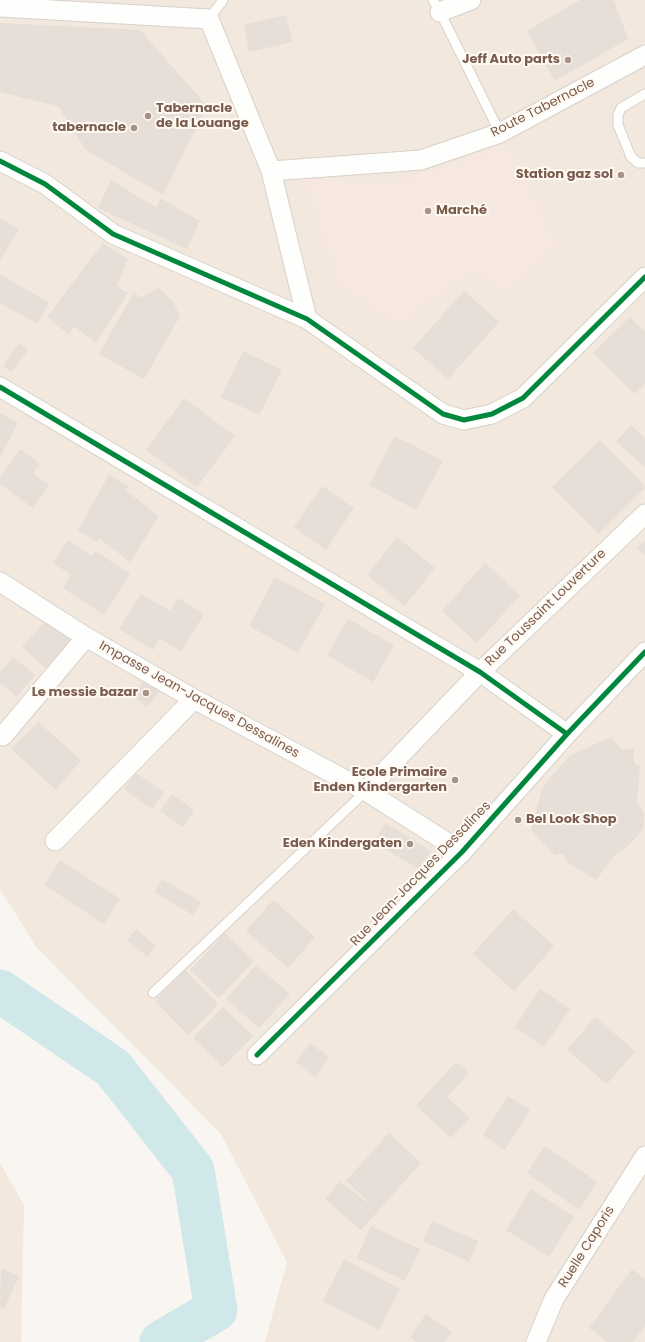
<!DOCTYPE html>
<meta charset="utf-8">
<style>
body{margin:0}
canvas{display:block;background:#f9f5f0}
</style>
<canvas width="645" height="1342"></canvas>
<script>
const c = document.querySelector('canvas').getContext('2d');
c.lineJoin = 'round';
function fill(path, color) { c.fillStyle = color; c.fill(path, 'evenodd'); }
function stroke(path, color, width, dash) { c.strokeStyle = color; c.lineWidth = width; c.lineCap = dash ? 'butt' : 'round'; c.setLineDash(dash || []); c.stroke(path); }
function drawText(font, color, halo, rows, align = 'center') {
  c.font = font + ' Poppins,sans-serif'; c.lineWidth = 4; c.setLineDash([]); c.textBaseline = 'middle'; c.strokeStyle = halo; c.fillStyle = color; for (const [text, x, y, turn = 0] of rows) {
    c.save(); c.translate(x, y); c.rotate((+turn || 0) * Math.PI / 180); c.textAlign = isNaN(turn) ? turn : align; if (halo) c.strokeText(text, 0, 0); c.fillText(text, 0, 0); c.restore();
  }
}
fill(new Path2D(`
 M0,0h645v1342h-380l22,-80 -66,-128 -184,-186 -37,-59z
 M0,1163l24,42 -3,137h-21z`), '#f2e8de');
fill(new Path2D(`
 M512,143l45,100 -50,53 -32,-24 -75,54 -65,-40 -32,-108 103,1z`), '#f6e8e1');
stroke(new Path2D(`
 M0,991l113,77 80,102 23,140 -55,32`), '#d0e8ea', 43);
fill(new Path2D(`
 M580,0h34l14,39 -73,42 -28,-50z
 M286,15l6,27 -43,10 -5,-27z
 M0,23l140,7 67,76 -44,89 -77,-45 -28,-44 -58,-14z
 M111,180l46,28 3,-10 40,23 -13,28 -89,-41z
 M1,218l18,12 -19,30v-40z
 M103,243l25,16 -11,27 11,7 -32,50 -22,-17 -5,9 -22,-18z
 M0,274l49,29 -12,21 -37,-21z
 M158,287l15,15 7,14 -36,63 -45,-25 35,-62 7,6z
 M464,291l35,31 -51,57 -35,-31z
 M630,317l15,15v52l-10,10 -42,-41z
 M19,343l9,7 -17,22 -8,-6z
 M243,351l39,19 -23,45 -38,-18z
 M184,398l51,38 -38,51 -51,-37z
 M0,413l18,10 -18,34z
 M631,425l14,13v29l-29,-25z
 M395,436l48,25 -27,49 -47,-25z
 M600,440l45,46v2l-46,46 -47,-47z
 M20,449l20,15 -7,9 16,12 -16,23 -33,-24v-7z
 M109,475l20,12 -4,3 34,26 -29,46 -31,-24 -2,4 -19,-12z
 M322,486l32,22 -28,42 -32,-23z
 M397,537l38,31 -30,38 -38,-31z
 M68,540l24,16 3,-5 35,23 -26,41 -41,-27 8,-13 -18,-12z
 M645,540v15l-8,-7z
 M485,563l35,32 -43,48 -35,-32z
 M275,577l50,27 -27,49 -49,-27z
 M141,594l29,17 8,-13 26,16 -23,38 -21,-14 -7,12 -34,-21z
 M48,619l23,21 -25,28 -24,-21z
 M348,619l46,26 -21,37 -46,-27z
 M13,657l22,18 -18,22 -17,-14v-10z
 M145,680l15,11 -13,16 -15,-12z
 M38,722l43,38 -25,30 -45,-41z
 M611,737l11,13 12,-2v15l6,3 -3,36 7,11v14l-9,12 -11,10 -10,7 -18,24 -30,-19 -3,-7 -8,1 -24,-25 11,-41 12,-16 17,-18z
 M136,773l28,19 -12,17 -28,-20z
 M172,794l22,16 -11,17 -23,-16z
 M386,823l45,28 -12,18 -46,-27z
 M60,860l60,39 -16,25 -60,-39z
 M162,879l39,23 -8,13 -39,-23z
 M273,900l42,37 -27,31 -42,-37z
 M513,909l41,37 -40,45 -41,-37z
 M136,929l20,17 -8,11 -21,-17z
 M225,933l29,28 -35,37 -29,-28z
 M256,965l34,29 -31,34 -33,-29z
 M185,970l33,34 -30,31 -33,-34z
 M540,989l30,20 -26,38 -29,-20z
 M223,1007l30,29 -30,31 -30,-29z
 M595,1017l40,34 -28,33 -40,-34z
 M310,1043l19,14 -14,20 -19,-15z
 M456,1062l13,11 -22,24 23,21 -19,20 -35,-32z
 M508,1096l22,14 -25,40 -22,-15z
 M389,1133l32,30 -60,67 -36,-31 15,-17 37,27 -31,-28z
 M545,1146l52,36 -18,28 -52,-37z
 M531,1189l43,28 -25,40 -43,-27z
 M432,1221l46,20 -9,21 -46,-21z
 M371,1226l49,23 -15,32 -48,-23z
 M344,1259l56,30 -21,41 -56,-29z
 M1,1268l18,8 -15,33 -4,-2z
 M632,1269l13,10v47l-12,16h-25l-19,-14z
 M426,1314l26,18 -7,10h-28l-7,-5z`), '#e6ded7');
const lane = new Path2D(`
 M433,0l7,12 60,121
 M209,19l14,-19
 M645,94l-24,14 -3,7v10l13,32 7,6h7
 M153,993l213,-202`);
const street = new Path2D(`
 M0,7l209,12 62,152 36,148
 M440,12l31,-12
 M0,161l45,23 68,50 194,85 136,95 21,6 28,-6 31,-16 122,-121
 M271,171l150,-11 79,-27 145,-78
 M0,387l480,285 87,62
 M0,582l86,55 108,62 172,92 96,61
 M3,736l83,-99
 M366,791l114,-119 165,-158
 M55,841l139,-142
 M257,1055l205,-203 105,-118 78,-82
 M536,1342l18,-43 91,-143`);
stroke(lane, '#d7d1cb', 11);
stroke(street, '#d7d1cb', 21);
stroke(lane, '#fefefd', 9);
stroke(street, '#fefefd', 19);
stroke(new Path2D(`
 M0,161l45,23 68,50 194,85 136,95 21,6 28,-6 31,-16 122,-121
 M0,387l480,285 87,62
 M257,1055l205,-203 105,-118 78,-82`), '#00873e', 5);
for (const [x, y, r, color] of [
 [568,60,4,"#a69286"],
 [148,116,4,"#a69286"],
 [134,128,4,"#a69286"],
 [621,175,4,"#a69286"],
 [428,211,4,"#a69286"],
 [146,693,4,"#a69286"],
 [455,780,4,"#a69286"],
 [518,820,4,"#a69286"],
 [410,844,4,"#a69286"]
]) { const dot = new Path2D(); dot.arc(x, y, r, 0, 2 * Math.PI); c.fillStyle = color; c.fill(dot); stroke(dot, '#fffaf3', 1.5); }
drawText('bold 13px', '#7a5c4d', '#fffaf3', [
 ["Jeff Auto parts",560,60],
 ["Tabernacle",156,109,"left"],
 ["de la Louange",156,124,"left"],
 ["tabernacle",126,128],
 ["Station gaz sol",613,175],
 ["Marché",436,211,"left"],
 ["Le messie bazar",138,693],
 ["Ecole Primaire",447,773],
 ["Enden Kindergarten",447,788],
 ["Bel Look Shop",526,820,"left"],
 ["Eden Kindergaten",402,844]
], 'right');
drawText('13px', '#7a5c4d', '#fffaf3', [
 ["Route Tabernacle",543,108,-27],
 ["Rue Toussaint Louverture",546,608,-44],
 ["Impasse Jean-Jacques Dessalines",199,700,29],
 ["Rue Jean-Jacques Dessalines",421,874,-46],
 ["Ruelle Caporis",587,1247,-58]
]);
</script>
